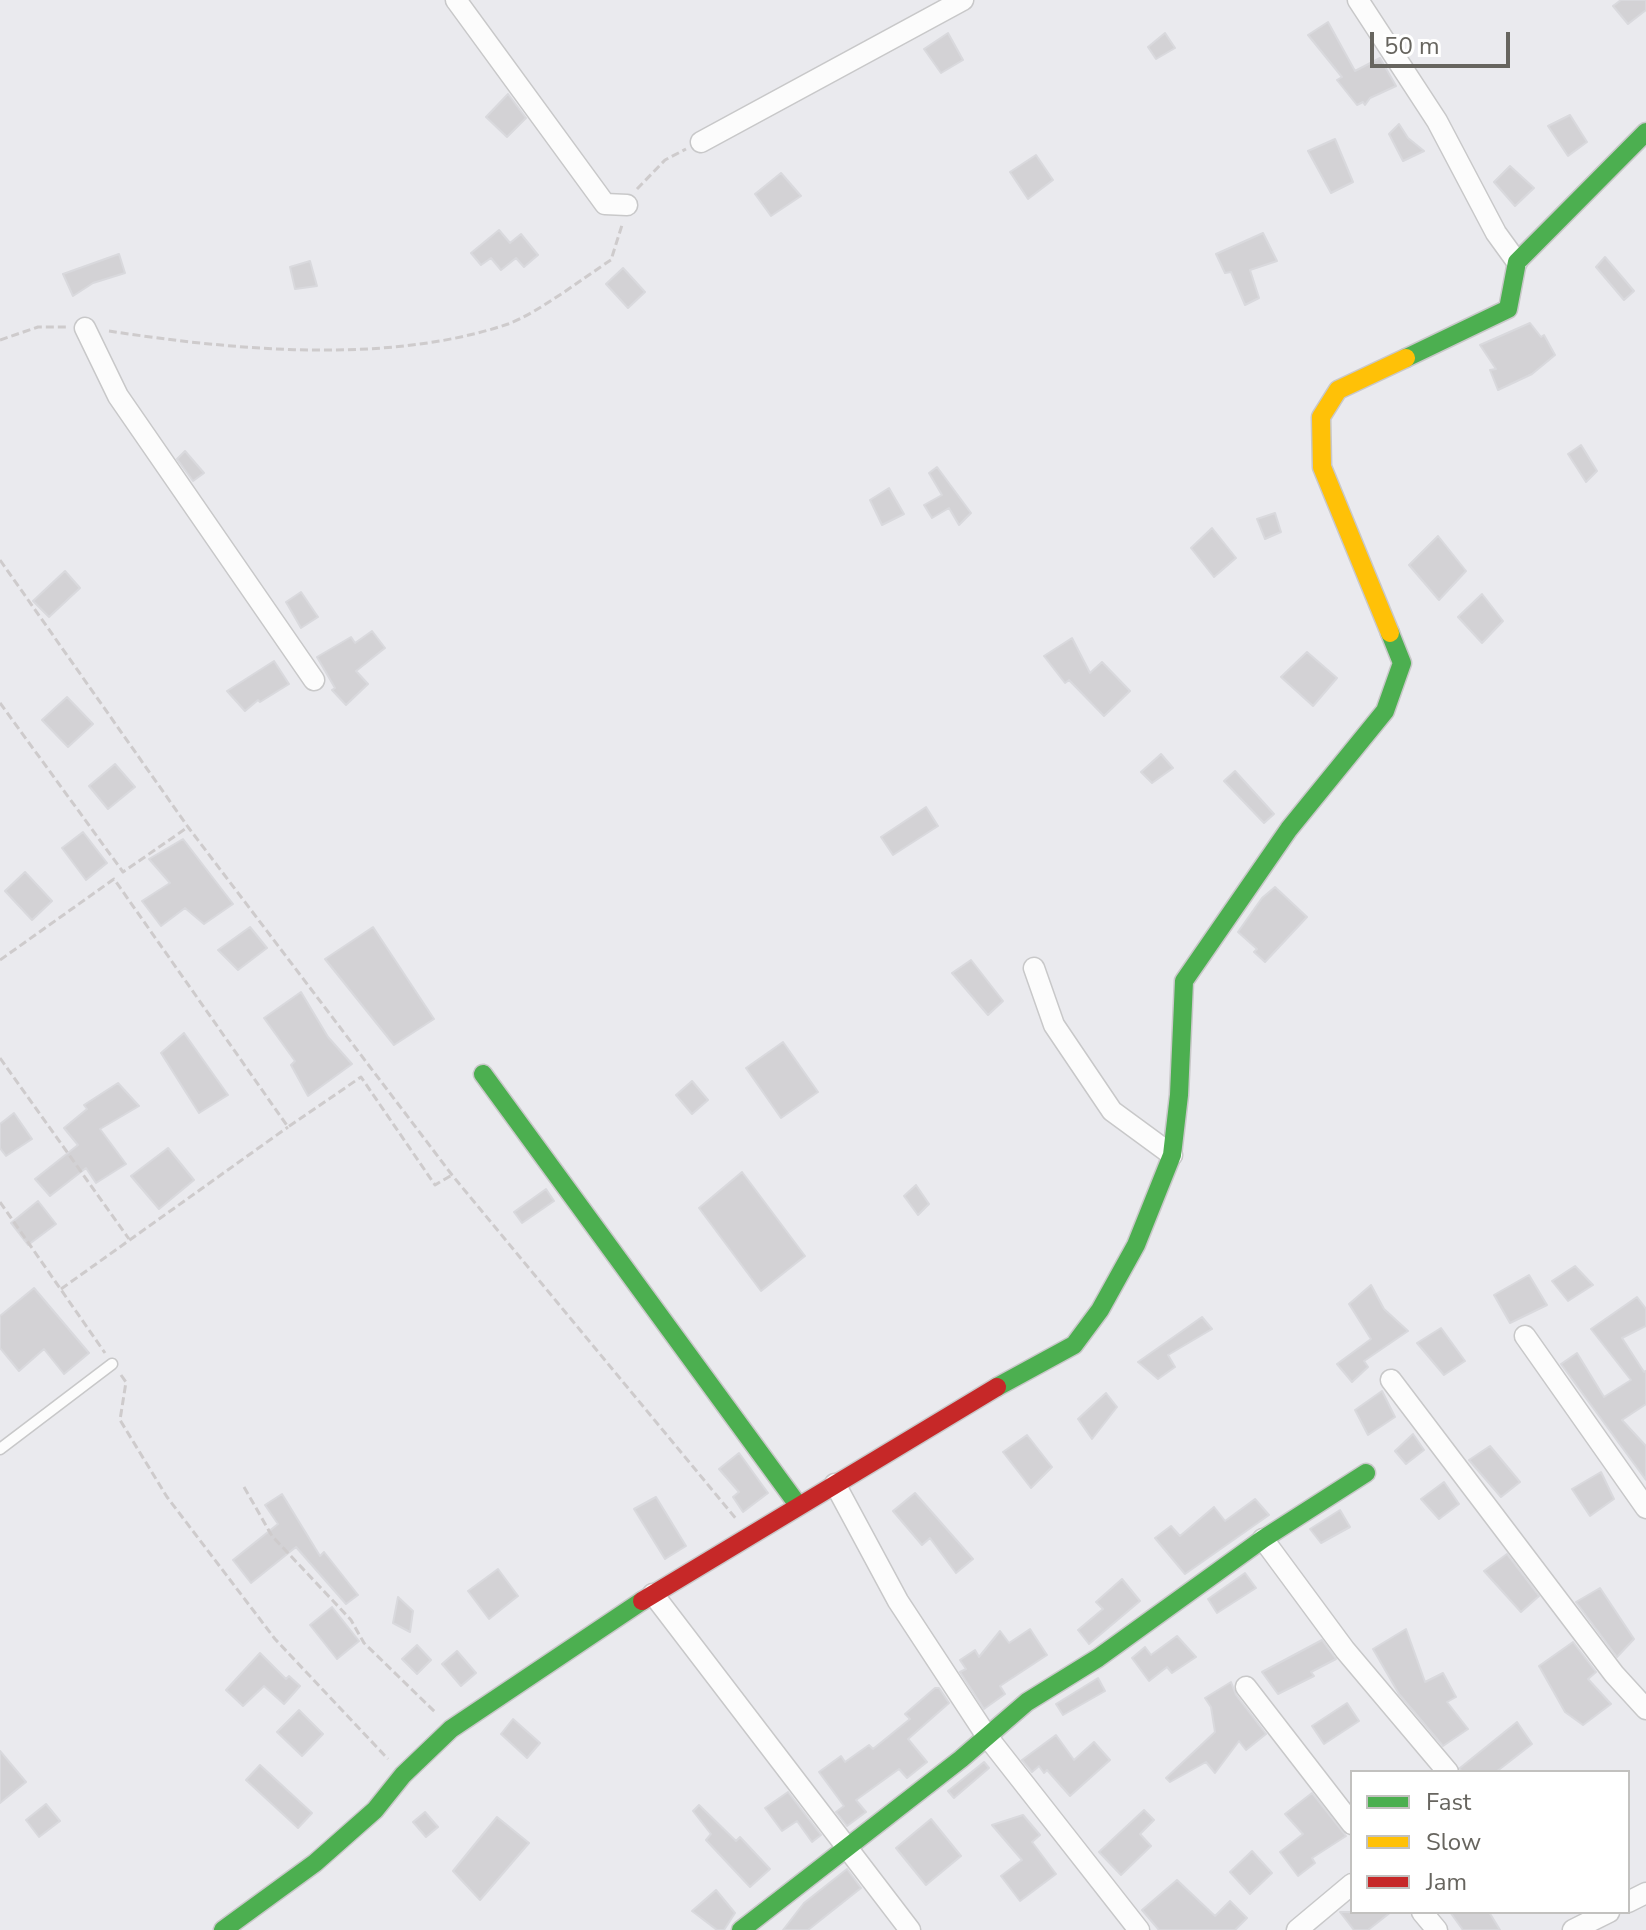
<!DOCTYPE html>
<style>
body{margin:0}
#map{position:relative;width:1646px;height:1930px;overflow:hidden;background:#eaeaee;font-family:"Nunito Sans",sans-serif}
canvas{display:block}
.legend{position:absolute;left:1350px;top:1770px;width:280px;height:144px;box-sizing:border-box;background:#fff;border:2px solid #c2c1bf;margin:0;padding:10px 14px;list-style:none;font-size:24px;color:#67655f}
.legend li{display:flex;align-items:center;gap:16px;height:40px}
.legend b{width:40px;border:2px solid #c2c1bf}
.scale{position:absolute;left:1370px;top:32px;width:140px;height:36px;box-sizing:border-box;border:4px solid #67655f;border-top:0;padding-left:10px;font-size:24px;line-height:28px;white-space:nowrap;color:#67655f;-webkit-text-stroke:6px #fff;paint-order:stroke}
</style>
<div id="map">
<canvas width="1646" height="1930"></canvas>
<ul class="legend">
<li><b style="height:10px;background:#4caf50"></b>Fast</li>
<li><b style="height:10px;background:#ffc107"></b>Slow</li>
<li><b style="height:10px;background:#c62828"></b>Jam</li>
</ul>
<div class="scale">50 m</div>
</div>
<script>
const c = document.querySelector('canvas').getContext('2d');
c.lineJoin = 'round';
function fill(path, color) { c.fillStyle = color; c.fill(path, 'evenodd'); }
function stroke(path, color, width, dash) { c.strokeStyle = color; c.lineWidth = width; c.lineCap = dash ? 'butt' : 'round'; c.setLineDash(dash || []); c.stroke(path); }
const building = new Path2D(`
 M1621,0h25v10l-18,14 -15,-18z
 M1328,22l27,49 25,-13 16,28 -26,12 -5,7 -2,-3 -6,3 -20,-25 5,-3 -34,-42z
 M948,33l15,27 -22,13 -17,-24z
 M1165,33l10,15 -19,11 -8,-12z
 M508,94l18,24 -19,19 -21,-20z
 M1570,115l17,27 -19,14 -20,-30z
 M1399,124l9,14 16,13 -21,10 -14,-27z
 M1335,139l18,43 -22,11 -23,-42z
 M1036,155l17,25 -25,19 -18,-27z
 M1510,166l24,22 -19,18 -21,-24z
 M781,173l20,23 -30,20 -16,-22z
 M499,230l11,13 11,-9 17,21 -14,12 -8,-9 -15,12 -10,-12 -10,7 -10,-12z
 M1263,233l14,28 -27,9 9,28 -14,7 -14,-33 -6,1 -9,-19z
 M119,254l6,19 -32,10 -20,13 -10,-22z
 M1605,257l29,34 -10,9 -28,-33z
 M310,261l7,25 -22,3 -5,-22z
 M623,268l22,24 -17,16 -22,-24z
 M1530,323l11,14 3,-2 11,20 -23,19 -34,16 -8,-20 6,-1 -16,-24z
 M1581,445l16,26 -11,11 -18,-28z
 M185,451l19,22 -11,8 -16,-22z
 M937,467l34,46 -12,12 -10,-17 -17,10 -8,-13 18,-10 -13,-22z
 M889,488l15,26 -22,11 -12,-25z
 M1275,513l6,19 -16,7 -8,-20z
 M1212,528l24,30 -22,19 -23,-29z
 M1438,536l28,35 -27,29 -30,-35z
 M65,571l15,17 -31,29 -16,-16z
 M301,592l17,25 -17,11 -15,-26z
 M1482,594l21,27 -21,22 -24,-26z
 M372,631l13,17 -29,23 12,13 -22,21 -14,-15 3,-2 -18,-31 34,-20 4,6z
 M1072,638l18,35 12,-11 28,29 -26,25 -35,-36 -4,3 -21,-27z
 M1307,652l30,26 -24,28 -32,-29z
 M274,661l15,23 -29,18 -2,-2 -13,11 -18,-20z
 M67,697l26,27 -25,23 -26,-27z
 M1161,754l12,14 -21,15 -11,-11z
 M115,764l20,23 -27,22 -19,-23z
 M1235,771l39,43 -10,9 -40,-42z
 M926,807l12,19 -45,29 -12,-18z
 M83,832l24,31 -21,17 -24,-32z
 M183,839l50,65 -29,20 -19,-16 -24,18 -19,-25 28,-18 -21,-24z
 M25,872l27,29 -20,19 -27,-29z
 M1275,887l32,30 -42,45 -11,-10 3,-3 -19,-17 24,-34z
 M250,927l17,21 -29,22 -20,-20z
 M373,927l61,92 -40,26 -69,-86z
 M971,960l32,41 -15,14 -36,-42z
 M301,992l27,45 24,27 -44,32 -17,-31 4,-4 -31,-43z
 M184,1033l44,62 -29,18 -38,-60z
 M783,1042l35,50 -37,26 -35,-50z
 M692,1081l16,19 -16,14 -16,-19z
 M118,1083l21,23 -39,23 26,35 -30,19 -10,-15 -36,28 -15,-17 43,-34 -14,-17 23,-19 -3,-4z
 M14,1113l18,26 -26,17 -6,-8v-24z
 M168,1148l26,32 -35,29 -28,-33z
 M742,1172l63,84 -44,35 -62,-83z
 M916,1185l13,19 -11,11 -14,-19z
 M546,1189l8,12 -32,22 -8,-11z
 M38,1201l18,23 -28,21 -17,-22z
 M1575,1266l18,19 -25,16 -16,-20z
 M1529,1275l18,30 -37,18 -16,-28z
 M1371,1285l13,24 24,22 -44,30 4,6 -16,15 -15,-18 34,-25 -22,-35z
 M34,1288l55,65 -25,21 -20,-25 -25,22 -19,-23v-32z
 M1637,1297l9,12v17l-24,12 22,34 2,-1v33l-24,16 24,26v34l-85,-116 16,-11 27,44 27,-17 -40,-51z
 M1202,1317l10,12 -44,26 7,12 -17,12 -20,-17z
 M1441,1328l24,33 -21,14 -27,-32z
 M1382,1391l13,26 -27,18 -13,-25z
 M1106,1393l11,14 -25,32 -14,-20z
 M1413,1434l11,16 -18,14 -11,-13z
 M1027,1435l25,32 -21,21 -28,-36z
 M1490,1446l30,36 -19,15 -32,-37z
 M739,1453l29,40 -25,19 -10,-15 6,-5 -20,-23z
 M1601,1472l13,27 -24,17 -18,-27z
 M1444,1482l15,22 -20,15 -18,-20z
 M915,1493l58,66 -17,14 -26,-35 -8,7 -29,-34z
 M282,1494l38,62 4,-4 34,43 -12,9 -50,-57 -45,36 -18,-23 45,-36 -13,-19z
 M656,1497l30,49 -21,13 -31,-50z
 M1255,1499l14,16 -84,59 -30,-36 16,-12 9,10 34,-29 11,14z
 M1340,1510l10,17 -29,16 -11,-14z
 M1507,1554l32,42 -18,16 -37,-41z
 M498,1569l20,27 -29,23 -21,-28z
 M1245,1573l11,15 -39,25 -9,-14z
 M1122,1579l18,22 -51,43 -11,-14 25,-21 -7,-7z
 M1600,1588l34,51 -17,18 -41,-55z
 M398,1597l15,14 -3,21 -17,-9z
 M332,1607l27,34 -22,18 -27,-34z
 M1030,1629l17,26 -47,31 5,8 -21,15 -24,-37 6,-3 -6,-9 15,-10 4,7 21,-26 9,12z
 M1406,1629l19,53 18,-9 13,24 -9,5 21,27 -25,17 -44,-52 -26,-45z
 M1177,1636l19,21 -24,16 -5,-6 -18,14 -17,-23 13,-11 6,8z
 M1322,1640l14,19 -25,13 3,4 -36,18 -16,-22z
 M1573,1642l23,30 -8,7 23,25 -28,21 -18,-13 -26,-46z
 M417,1645l14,15 -14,14 -15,-15z
 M457,1651l19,22 -15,13 -19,-22z
 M260,1653l26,26 3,-3 11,10 -16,18 -20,-18 -21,20 -17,-16z
 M1098,1678l7,13 -42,24 -7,-11z
 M1231,1682l5,13 30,39 -20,16 -7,-9 -24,32 -9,-11 -36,20 -4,-4 49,-46 -4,-25 -6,-9z
 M935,1688h4l10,15 -41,36 19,23 -20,16 -8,-9 -43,31 10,12 -19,14 -11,-14 8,-6 -25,-34 22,-16 4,6 24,-17 4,4 37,-30 -5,-5z
 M1347,1703l12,18 -35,23 -12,-18z
 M299,1710l24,24 -21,22 -25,-24z
 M513,1719l27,24 -13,15 -26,-24z
 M1517,1722l15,22 -36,28h-35l-1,-4z
 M1056,1735l18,25 20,-18 16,18 -40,36 -23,-26 -3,3 -5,-7 -7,6 -10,-12z
 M0,1751l26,31 -26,21z
 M984,1762l5,6 -35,30 -6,-7z
 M260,1765l52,48 -14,15 -52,-48z
 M788,1792l33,43 -9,7 -15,-21 -15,10 -17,-23z
 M1312,1793l34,43 -34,22 3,5 -17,13 -18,-24 23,-18 -18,-20z
 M46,1804l14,17 -21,16 -13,-17z
 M699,1805l37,36 4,-4 30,32 -20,18 -44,-47 5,-6 -18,-23z
 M1144,1810l10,10 -14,14 11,12 -30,29 -22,-23z
 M425,1812l13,15 -12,10 -13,-15z
 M1023,1815l17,20 -8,7 24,32 -36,27 -19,-25 21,-16 -30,-35z
 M497,1817l32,26 -49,57 -27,-29z
 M931,1819l30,37 -35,29 -30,-37z
 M1252,1851l20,22 -22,21 -20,-22z
 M847,1869l14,19 -53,42h-25l21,-27z
 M1177,1880l38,36 15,-15 17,17 -12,12h-76l-17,-20z
 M716,1890l19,23 -11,17h-7l-25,-19z
 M1340,1912h51l-23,18h-14z
 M1450,1912h39l11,18h-37z`);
fill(building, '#d3d2d5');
stroke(building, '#d9d9dd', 2);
const lane = new Path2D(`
 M0,1449l112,-85`);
const street = new Path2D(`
 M456,0l149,204 22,1
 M1358,0l79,121 59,112 21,29
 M701,142l262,-142
 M85,328l33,68 196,284
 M1034,968l20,57 58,86 60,44
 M1525,1336l121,172
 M1391,1380l223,294 32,35
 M835,1484l63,117 88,134 153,195
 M1263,1539l82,111 103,122
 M653,1594l257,336
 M1246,1687l106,137
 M1628,1902l18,-9
 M1422,1912l15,18
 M1297,1930l55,-46
 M1573,1930l36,-18`);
const fast = new Path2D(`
 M1406,358l102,-49 9,-47 129,-130
 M483,1074l315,431
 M997,1387l77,-42 26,-35 36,-65 36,-90 7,-60 5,-114 105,-152 96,-118 17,-48 -12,-30
 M223,1930l92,-67 60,-53 28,-35 48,-46 191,-128
 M741,1930l220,-171 66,-57 71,-44 165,-119 103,-66`);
const slow = new Path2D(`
 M1390,633l-68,-166 -1,-50 17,-27 68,-32`);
const jam = new Path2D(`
 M642,1601l355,-214`);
stroke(lane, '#c8c8c9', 13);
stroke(street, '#c8c8c9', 23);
stroke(fast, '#c9c8c9', 21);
stroke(slow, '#c9c8c9', 21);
stroke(jam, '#c9c8c9', 21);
stroke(new Path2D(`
 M637,189l28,-29 21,-11
 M109,331c124,19 278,34 399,-7 30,-11 75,-46 103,-64l11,-35
 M0,340l38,-13h28
 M0,560l188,267 264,348 285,345
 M0,703l123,169 65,-45
 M0,960l114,-81 174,248 73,-50 74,108 17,-10
 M0,1058l129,181
 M0,1202l105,151
 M61,1289l227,-162
 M121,1375l5,7 -6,38 47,77 108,142 113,120
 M244,1487l28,49 79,84 13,23 71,69`), '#cecbcc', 3, [8, 4]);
stroke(lane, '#fcfcfc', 10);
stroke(street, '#fcfcfc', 20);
stroke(fast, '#4caf50', 18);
stroke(slow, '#ffc107', 18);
stroke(jam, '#c62828', 18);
</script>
